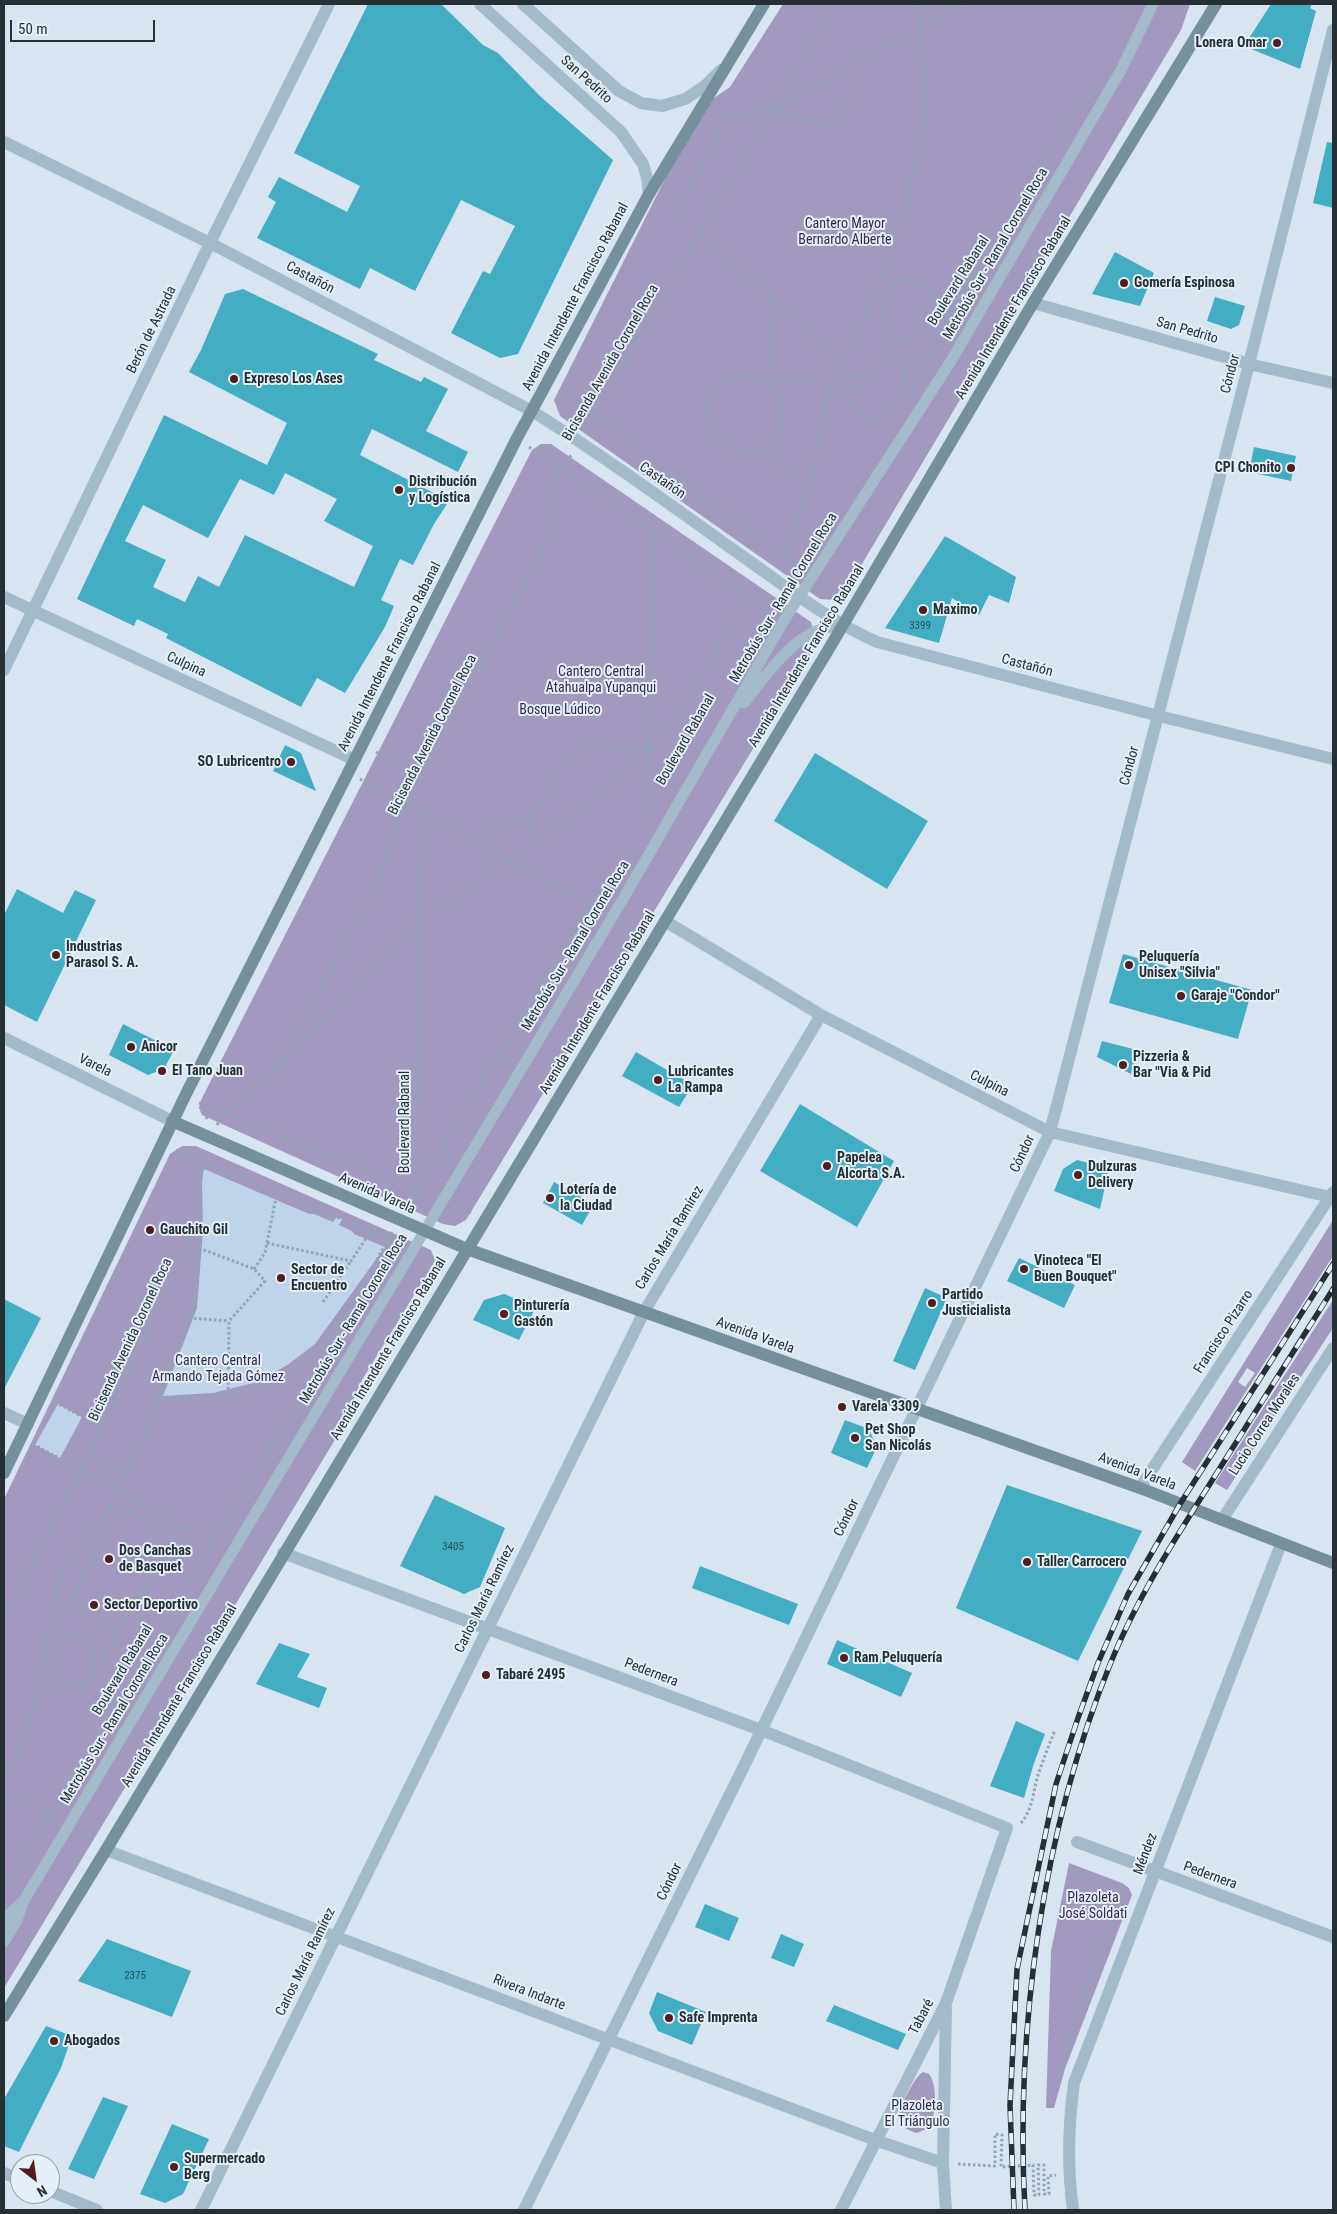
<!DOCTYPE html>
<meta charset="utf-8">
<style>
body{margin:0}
#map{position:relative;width:1337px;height:2214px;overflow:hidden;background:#d8e5f0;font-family:"Roboto Condensed",sans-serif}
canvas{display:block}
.frame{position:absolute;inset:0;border:5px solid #263034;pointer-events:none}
.north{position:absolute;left:10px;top:2154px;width:50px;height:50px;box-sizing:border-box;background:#e4eff8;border:1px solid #98a3aa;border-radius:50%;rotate:150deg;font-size:14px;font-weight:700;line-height:20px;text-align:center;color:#263034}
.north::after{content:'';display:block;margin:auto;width:18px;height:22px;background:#541d1d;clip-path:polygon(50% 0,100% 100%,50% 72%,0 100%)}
.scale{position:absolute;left:10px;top:20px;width:145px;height:22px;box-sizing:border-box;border:2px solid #263034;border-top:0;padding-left:6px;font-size:15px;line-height:18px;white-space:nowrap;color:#263034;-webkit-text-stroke:4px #e4eff8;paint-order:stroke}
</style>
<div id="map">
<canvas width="1337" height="2214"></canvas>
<div class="frame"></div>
<div class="north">N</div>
<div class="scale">50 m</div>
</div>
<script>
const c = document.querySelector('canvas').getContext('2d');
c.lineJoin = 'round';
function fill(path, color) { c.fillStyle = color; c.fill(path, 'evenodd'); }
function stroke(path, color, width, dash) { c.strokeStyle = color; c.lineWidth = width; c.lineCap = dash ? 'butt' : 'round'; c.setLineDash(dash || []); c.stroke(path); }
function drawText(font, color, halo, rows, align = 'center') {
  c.font = font + ' "Roboto Condensed",sans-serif'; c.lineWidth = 4; c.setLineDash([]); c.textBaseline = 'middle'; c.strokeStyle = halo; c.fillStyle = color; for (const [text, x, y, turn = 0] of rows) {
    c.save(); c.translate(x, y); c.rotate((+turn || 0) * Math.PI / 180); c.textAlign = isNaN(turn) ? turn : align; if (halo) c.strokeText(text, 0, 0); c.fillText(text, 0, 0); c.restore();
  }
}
fill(new Path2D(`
 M783,4h407l-9,26 -337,564 -10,6 -14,-1 -260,-183 -6,-16 147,-293 29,-20z
 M541,444h10l228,156 32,22 4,14 -3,16 -346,568 -11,6 -12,-2 -241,-109 -3,-7 2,-8 331,-650z
 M182,1146h14l235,104 4,11 -73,119 -23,53 -335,555v-489l166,-345z
 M1333,1220v36l-138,215 -13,-9zM1247,1368l8,5 -10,14 -7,-5z
 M1333,1300v28l-106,162 -12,-7z
 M1069,1863l53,20 7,5 3,7 -67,174 -11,39h-8l5,-157z
 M923,2072l6,2c9,11 7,43 0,54l-12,5c-7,-2 -16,-5 -18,-13 -2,-10 16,-44 24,-48z`), '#a399bf');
fill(new Path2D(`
 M204,1169l105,45h5l19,8 4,-5 5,2 -3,6 13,6 2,3 31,13 -70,97 -29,22 -33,17 -40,10 -50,3 34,-88 6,-78 -1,-49z
 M58,1404l24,13 -22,41 -25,-13z`), '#bfd4e8');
fill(new Path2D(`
 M368,4h73l42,41 15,8 43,44 72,63 -95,194 -18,4 -49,-25 32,-62 7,3 25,-48 -54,-26 -46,91 -45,-23 -10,21 -103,-51 19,-36 -8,-5 11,-20 68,35 13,-26 -66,-33z
 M1271,4h41l-2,4 6,3 -16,58 -56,-23z
 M1327,142l6,1v65l-20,-5z
 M1115,252l39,21 -14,33 -48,-12z
 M243,289l135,65 -4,6 47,22 3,-5 24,12 -22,42 42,21 -10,20 -86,-43 -12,26 89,46 -15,23 -21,41 -13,-6 -19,41 13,6 -9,21 -40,66 -28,-15 -16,29 -135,-69 2,-4 -31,-15 -3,7 -57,-27 87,-184 103,50 20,-42 -98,-51 12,-22 24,-56zM285,473l52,26 -13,22 49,25 -19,41 -109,-52 -26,52 -21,-11 -13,26 -32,-15 13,-27 -41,-19 18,-36 65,33 32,-59 34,16z
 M1215,297l30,9 -6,19 -8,4 -24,-8z
 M1254,447l42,9 -5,25 -42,-9z
 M945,536l71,41 -7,26 -20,-8 -10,20 -27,-17 -13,45 -54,-15z
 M285,745l16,8 15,38 -43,-20z
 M815,753l113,68 -41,68 -113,-68z
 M17,889l46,24 12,-23 21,10 -59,122 -33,-17v-90z
 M1123,954l129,36 -14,49 -129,-36z
 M123,1024l51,26 -10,19 -16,6 -39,-20z
 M1102,1041l35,9 -6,24 -34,-17z
 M636,1052l57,33 -14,22 -57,-31z
 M800,1104l94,57 -37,66 -97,-56z
 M1077,1160l32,8 -9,41 -46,-18 9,-22z
 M554,1182l40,22 -12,21 -39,-22z
 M1019,1258l56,27 -11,23 -57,-27z
 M925,1288l22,10 -32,72 -22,-9z
 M504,1294l32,13 -17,33 -46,-20 11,-20z
 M4,1299l37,19 -37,71z
 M845,1420l24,9 8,18 -10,21 -36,-15z
 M1007,1485l135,46 -64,130 -122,-53z
 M435,1495l70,33 -25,59 -16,7 -64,-28z
 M700,1566l98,38 -9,21 -97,-37z
 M837,1640l75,33 -11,24 -74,-33z
 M279,1643l31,11 -13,23 30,11 -8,20 -63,-24z
 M1016,1721l29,13 -12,32 -9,32 -34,-12z
 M705,1904l34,14 -10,23 -34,-14z
 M781,1934l23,10 -10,23 -23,-9z
 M107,1939l84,32 -19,46 -94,-36z
 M657,1992l49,20 -14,33 -34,-14 -9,-18z
 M834,2005l72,29 -8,16 -72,-29z
 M46,2026l26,10 -11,32 -42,84 -15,-6v-47z
 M103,2097l25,9 -34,73 -26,-10z
 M172,2124l37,15 -26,55 -18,9 -25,-9z`), '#43adc4');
stroke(new Path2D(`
 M773,110l148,-84 49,-22
 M717,112l12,3 43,-5 59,17 24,-36
 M729,115l-48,88 -2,8 5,8 88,78 81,80 20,-5
 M1000,331l-5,-2 42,-69 3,2
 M896,336c-4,-5 -9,-10 -12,-15 -6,-12 5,-36 17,-40 8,-3 16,1 23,5 6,3 11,6 11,14 -4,5 -12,6 -15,13 -3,7 3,13 0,20l-13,5
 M887,353c-13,14 -18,40 -41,37l-2,3 1,6 22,21 7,2 7,-2 19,-23 4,-11 2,-25 6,-6 1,-7 -6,-10 -11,-2 -8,7 -1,10c4,8 10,12 19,8
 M708 414a38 38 0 1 1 76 0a38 38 0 1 1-76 0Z
 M767,379l64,6
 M768,379l4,-82
 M560,391l240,177
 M908,397l31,-64 152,-245
 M587,428l113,-195 136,-229
 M529,447l242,167
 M763,449l46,41
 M786,558l26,-78 13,-78 13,-38 30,-52 41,-116 18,-89 -9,-103
 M823,586l17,12
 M376,752l45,25
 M360,779l240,131
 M650,823l-1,-72 6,-217
 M503,838c-9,-1 -16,-4 -18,-14l42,-6
 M538,839l-11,-21 25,-25 3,-18 33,-30 61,6
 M624,926l16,10
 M498,1054l11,6
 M273,1076l109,-121 35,-30 183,-130 49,-44 17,-21 38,-56 43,-77
 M199,1103l231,93
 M206,1119l5,-11
 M217,1125c13,-21 30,-32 52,-44l104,-186 33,-91 149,-276 -8,-30 24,-43
 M176,1150l225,94
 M416,1189l1,-264 7,-112
 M406,1207l194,-319 24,-23
 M456,1207l15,6
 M267,1243l84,18 20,-30
 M199,1248l55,21 11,12 -36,40 -1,75
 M427,1255l15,6
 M254,1269l11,-16 12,-61
 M323,1302l28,-41
 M189,1318l40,3
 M158,1399c66,-1 110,1 159,-49 11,-11 19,-25 29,-36
 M55,1402l48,26
 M33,1444l85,46 62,37 41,18
 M90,1453l37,20
 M109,1507l10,6 3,-6 50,34
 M249,1552l18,1
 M72,1596l48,34
 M67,1604l51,30
 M4,1616l99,-188 95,-206 2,-63 4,-8
 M57,1639c16,-24 52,19 28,42
 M85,1641h8l12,16
 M92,1679l-12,5 -13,-2c-33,-30 4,-83 20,-112 11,-19 21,-38 32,-57
 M39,1686l48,1 93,-160
 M4,1787l23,-57 12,-44 18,-103 13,-23 34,-42 23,-45 16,-34 51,-132 5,-59 -1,-24
 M4,1794l46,18 8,6
 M1021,1823c12,-14 12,-32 17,-48 5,-15 11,-30 17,-45
 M82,1833l11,8
 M1071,1872l51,19
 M4,1887c132,-216 267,-432 388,-655
 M1098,1905l23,-14
 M1054,2082l68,-191
 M913,2102l17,7
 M958,2164l37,2v-32l7,1 -1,32 32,-2 1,30h5l-1,-30h6v29h5l-1,-18 8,-1`), '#8fa6b4', 3, [2.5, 2.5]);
stroke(new Path2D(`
 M744,703c19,-24 46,-63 75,-73 8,-3 16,-4 24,-5
 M4,1922l4,-7 13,-12
 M4,1942l13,-22 6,-18 600,-1003 160,-277 168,-261 170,-291 32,-66`), '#a5bac8', 11);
stroke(new Path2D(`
 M480,4l141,128 22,32 4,14 2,16
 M523,4l96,87 22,12 21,3 23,-7 20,-13 16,-16
 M4,142l206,101 322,168c73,46 143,97 213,147 43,30 84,63 132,84l282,74 174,43
 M1033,303l216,61 84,19
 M4,597l351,163
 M4,670l206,-427 119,-239
 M665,921l156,94 229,117 280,65
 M4,1038l168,83
 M4,1413l24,11
 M1140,1488l193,-296
 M1222,1520l111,-172
 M283,1553l478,177 246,98 -61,175 -105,207
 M1077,1842l256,95
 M106,1850l769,290 68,23
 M4,2173l16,7
 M50,2191l47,19
 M201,2210l443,-898 177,-297
 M524,2210l222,-448 304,-630 199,-768 84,-334
 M946,2210l-3,-47 3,-155
 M1073,2210c-6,-44 -5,-83 1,-127l207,-539`), '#a5bac8', 12);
stroke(new Path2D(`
 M172,1121l295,128 673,239 193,75
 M4,1473l181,-377 332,-658 132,-244 115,-190
 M4,2016l102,-166 721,-1198 206,-349 183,-299`), '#76909b', 12);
const rail = new Path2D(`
 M1014,2210l-4,-105 7,-136 39,-185 22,-66 20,-55 30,-69 52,-90 153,-240
 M1025,2210c-10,-181 17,-379 86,-548 26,-64 65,-125 102,-183 40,-63 80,-126 120,-190`);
stroke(rail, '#263034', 5.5);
stroke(rail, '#e4eff8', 4, [11]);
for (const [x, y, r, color] of [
 [1277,43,5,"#541d1d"],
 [1124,283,5,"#541d1d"],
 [234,379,5,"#541d1d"],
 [1291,468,5,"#541d1d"],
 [399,490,5,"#541d1d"],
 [923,610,5,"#541d1d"],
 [291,762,5,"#541d1d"],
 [56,955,5,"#541d1d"],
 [1129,965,5,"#541d1d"],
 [1181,996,5,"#541d1d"],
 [131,1047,5,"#541d1d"],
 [1123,1065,5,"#541d1d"],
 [162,1071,5,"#541d1d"],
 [658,1080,5,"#541d1d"],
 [827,1166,5,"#541d1d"],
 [1078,1175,5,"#541d1d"],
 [550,1198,5,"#541d1d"],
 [150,1230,5,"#541d1d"],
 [1024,1269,5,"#541d1d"],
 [281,1278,5,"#541d1d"],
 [932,1303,5,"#541d1d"],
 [504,1314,5,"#541d1d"],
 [842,1407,5,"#541d1d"],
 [855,1438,5,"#541d1d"],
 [109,1559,5,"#541d1d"],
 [1027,1562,5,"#541d1d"],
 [94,1605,5,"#541d1d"],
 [844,1658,5,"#541d1d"],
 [486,1675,5,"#541d1d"],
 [669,2018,5,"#541d1d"],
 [54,2041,5,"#541d1d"],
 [174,2167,5,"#541d1d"]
]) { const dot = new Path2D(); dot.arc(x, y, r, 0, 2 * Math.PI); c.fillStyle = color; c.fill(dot); stroke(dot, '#e4eff8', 2); }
drawText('11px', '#2d4f58', null, [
 ["3399",920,626],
 ["3405",453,1547],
 ["2375",135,1976]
]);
drawText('bold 14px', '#263034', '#e4eff8', [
 ["Lonera Omar",1267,43,"right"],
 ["Gomería Espinosa",1134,283],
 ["Expreso Los Ases",244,379],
 ["CPI Chonito",1281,468,"right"],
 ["Distribución",409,482],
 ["y Logística",409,498],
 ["Maximo",933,610],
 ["SO Lubricentro",281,762,"right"],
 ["Industrias",66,947],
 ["Parasol S. A.",66,963],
 ["Peluquería",1139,957],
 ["Unisex \"Silvia\"",1139,973],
 ["Garaje \"Condor\"",1191,996],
 ["Anicor",141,1047],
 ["Pizzeria &",1133,1057],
 ["Bar \"Via & Pid",1133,1073],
 ["El Tano Juan",172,1071],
 ["Lubricantes",668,1072],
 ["La Rampa",668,1088],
 ["Papelea",837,1158],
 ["Alcorta S.A.",837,1174],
 ["Dulzuras",1088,1167],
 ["Delivery",1088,1183],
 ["Lotería de",560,1190],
 ["la Ciudad",560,1206],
 ["Gauchito Gil",160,1230],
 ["Vinoteca \"El",1034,1261],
 ["Buen Bouquet\"",1034,1277],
 ["Sector de",291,1270],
 ["Encuentro",291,1286],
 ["Partido",942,1295],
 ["Justicialista",942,1311],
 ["Pinturería",514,1306],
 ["Gastón",514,1322],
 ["Varela 3309",852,1407],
 ["Pet Shop",865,1430],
 ["San Nicolás",865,1446],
 ["Dos Canchas",119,1551],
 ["de Basquet",119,1567],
 ["Taller Carrocero",1037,1562],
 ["Sector Deportivo",104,1605],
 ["Ram Peluquería",854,1658],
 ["Tabaré 2495",496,1675],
 ["Safe Imprenta",679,2018],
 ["Abogados",64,2041],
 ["Supermercado",184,2159],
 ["Berg",184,2175]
], 'left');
drawText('14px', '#263034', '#e4eff8', [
 ["San Pedrito",586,80,42],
 ["Metrobús Sur - Ramal Coronel Roca",996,254,-60],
 ["Castañón",310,278,28],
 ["Boulevard Rabanal",959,281,-58],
 ["Avenida Intendente Francisco Rabanal",576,297,-62],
 ["Avenida Intendente Francisco Rabanal",1014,308,-59],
 ["Berón de Astrada",152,330,-64],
 ["San Pedrito",1187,331,16],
 ["Bicisenda Avenida Coronel Roca",611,363,-60],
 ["Cóndor",1231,374,-75],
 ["Castañón",662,481,35],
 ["Metrobús Sur - Ramal Coronel Roca",784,598,-59],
 ["Avenida Intendente Francisco Rabanal",807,656,-59],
 ["Avenida Intendente Francisco Rabanal",390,657,-63],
 ["Culpina",186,665,25],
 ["Castañón",1027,666,15],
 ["Bicisenda Avenida Coronel Roca",433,735,-63],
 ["Boulevard Rabanal",686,740,-60],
 ["Cóndor",1130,766,-75],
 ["Metrobús Sur - Ramal Coronel Roca",576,946,-59],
 ["Avenida Intendente Francisco Rabanal",598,1003,-59],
 ["Varela",95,1066,26],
 ["Culpina",989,1084,27],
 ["Boulevard Rabanal",405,1122,-90],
 ["Cóndor",1023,1154,-65],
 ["Avenida Varela",377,1194,24],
 ["Carlos María Ramírez",670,1238,-59],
 ["Metrobús Sur - Ramal Coronel Roca",354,1319,-59],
 ["Francisco Pizarro",1224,1332,-57],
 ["Avenida Varela",755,1336,20],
 ["Bicisenda Avenida Coronel Roca",131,1340,-65],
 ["Avenida Intendente Francisco Rabanal",389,1349,-59],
 ["Lucio Correa Morales",1265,1425,-57],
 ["Avenida Varela",1137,1472,21],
 ["Cóndor",847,1518,-64],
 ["Carlos María Ramírez",485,1599,-64],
 ["Boulevard Rabanal",123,1670,-59],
 ["Pedernera",651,1673,21],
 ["Avenida Intendente Francisco Rabanal",180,1696,-59],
 ["Metrobús Sur - Ramal Coronel Roca",115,1719,-59],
 ["Méndez",1146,1854,-69],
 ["Pedernera",1210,1876,20],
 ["Cóndor",670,1882,-64],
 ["Carlos María Ramírez",306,1962,-64],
 ["Rivera Indarte",529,1993,21],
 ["Tabaré",922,2017,-63]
]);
drawText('14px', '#362a51', '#e4eff8', [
 ["Cantero Mayor",845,224],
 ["Bernardo Alberte",845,240],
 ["Cantero Central",601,672],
 ["Atahualpa Yupanqui",601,688],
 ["Bosque Lúdico",560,710],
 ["Cantero Central",218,1361],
 ["Armando Tejada Gómez",218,1377],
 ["Plazoleta",1093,1898],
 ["José Soldati",1093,1914],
 ["Plazoleta",917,2106],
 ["El Triángulo",917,2122]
]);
</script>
